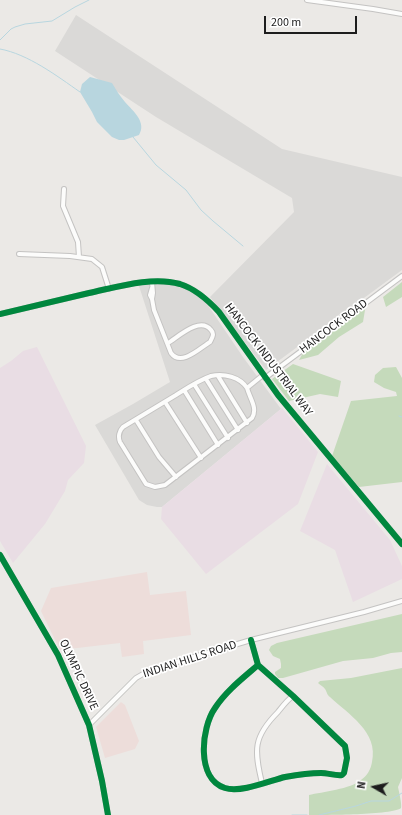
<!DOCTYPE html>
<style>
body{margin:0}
#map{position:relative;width:402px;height:815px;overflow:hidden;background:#ebe9e6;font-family:"Source Sans 3",sans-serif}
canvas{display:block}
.north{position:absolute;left:354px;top:767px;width:40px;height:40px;-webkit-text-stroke:3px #fff;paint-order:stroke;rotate:279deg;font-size:11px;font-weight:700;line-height:16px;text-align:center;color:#1d1d1d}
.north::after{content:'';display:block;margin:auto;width:14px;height:18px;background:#1d1d1d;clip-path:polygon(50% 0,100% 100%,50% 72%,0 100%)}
.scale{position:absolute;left:264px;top:16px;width:93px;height:18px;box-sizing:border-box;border:2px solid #1d1d1d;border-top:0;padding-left:5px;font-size:12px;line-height:14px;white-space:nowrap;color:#1d1d1d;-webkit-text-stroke:3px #fff;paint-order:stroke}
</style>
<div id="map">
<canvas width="402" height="815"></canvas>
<div class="north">N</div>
<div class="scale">200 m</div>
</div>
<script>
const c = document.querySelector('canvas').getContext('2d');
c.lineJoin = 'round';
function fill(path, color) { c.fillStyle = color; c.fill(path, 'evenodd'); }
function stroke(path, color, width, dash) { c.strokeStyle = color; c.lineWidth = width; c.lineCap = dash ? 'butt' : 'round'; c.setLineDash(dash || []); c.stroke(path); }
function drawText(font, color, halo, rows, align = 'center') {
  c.font = font + ' "Source Sans 3",sans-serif'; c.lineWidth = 3.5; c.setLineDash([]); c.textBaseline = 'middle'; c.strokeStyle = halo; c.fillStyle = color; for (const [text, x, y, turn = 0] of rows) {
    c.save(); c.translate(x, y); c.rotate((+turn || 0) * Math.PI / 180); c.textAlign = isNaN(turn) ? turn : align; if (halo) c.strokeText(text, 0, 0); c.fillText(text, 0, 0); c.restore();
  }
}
fill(new Path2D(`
 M76,15l206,134 120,28v93l-136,100 -56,-73 84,-85 -2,-14 -136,-81 -101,-66z
 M157,283l12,1 18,5 16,9 40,59 38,52 -119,98h-5l-10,-2 -8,-5 -44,-75 38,-21 37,-22 -31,-96z`), '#dad9d7');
fill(new Path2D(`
 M147,572l3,23 36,-4 5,44 -48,6 1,13 -22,3 -2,-14 -60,7 -19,-39 10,-23z
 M121,702l4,3 14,36 -4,8 -30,9 -9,-31z`), '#edddda');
fill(new Path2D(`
 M37,347l49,99 -2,17 -16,17 -3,11 -20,33 -32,39 -13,-22v-173l11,-7 12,-10z
 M282,408l36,44 -20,52 -92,70 -45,-55 1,-12z
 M327,464l63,76 12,26v13l-49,23 -18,-52 -35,-19z`), '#e9dde4');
fill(new Path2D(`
 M402,282v15l-16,10 -3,-10z
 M366,304l-3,18 -24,15 -21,18 -19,5 4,-7z
 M293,364l48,17 -3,16 -18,-3 -31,7 -17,-22z
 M396,367l6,11v104l-43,5 -27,-31 19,-55 46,-5 -1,-4 -12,-4 -10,-6 1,-7 8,-7z
 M402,614v38l-11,1 -18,5 -30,3 -60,17h-5l-3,-4v-2l6,-4v-4l-1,-5 -7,-3 -4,-6 2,-4 6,-3z
 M402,668v110l-4,9c1,5 4,17 3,21 -8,7 -78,7 -92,7v-20c13,-3 42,-6 52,-15 6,-4 10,-11 11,-18 7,-30 -24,-48 -42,-65 -3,-2 -3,-5 -5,-8 -1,-2 -5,-4 -7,-6l2,-2 31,-3z`), '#c5dabb');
fill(new Path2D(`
 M90,77l22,6c4,7 8,13 13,19 8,9 22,20 14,33l-15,5h-5l-7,-3 -15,-15 -5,-10 -12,-20 2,-8z`), '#b8d6df');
stroke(new Path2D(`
 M0,40l11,-11 4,-2 10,-3 27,-3 23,-14 14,-7
 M0,49c28,5 57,27 80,43
 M133,137l23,28 30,25 15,20 12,11 30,25
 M399,416l3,1
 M292,815h15
 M319,815l37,-9 15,-5h18l13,-8`), '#b8d6df', 1);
const minor = new Path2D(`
 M307,0l66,9 29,5
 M64,189l-1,17 15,36 1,15
 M19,254l51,2 22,3 10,8 7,22
 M152,288l-2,7 2,4 1,-6 -1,-11
 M152,299l2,11 17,43c10,14 29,-5 39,-11 2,-4 5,-8 1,-12 -11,-14 -33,7 -43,13
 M0,314c30,-7 60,-14 89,-21 28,-6 63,-17 91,-9 16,5 28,16 39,28l59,83 124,149
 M218,376l29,47
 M265,378l137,-102
 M206,379l32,51
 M194,384l34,54
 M247,388c3,11 11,20 5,30l-87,67 -10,2 -9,-3 -26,-42c-2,-5 -1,-11 3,-15 18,-11 35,-21 53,-32 11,-7 23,-15 35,-19 13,-3 29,1 36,12l16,-13
 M184,390l34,55
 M165,402l36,56
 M136,420l23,37 17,20
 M0,555l58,100 31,70 13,56 6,34
 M251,640l7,25c-15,13 -32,26 -43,43 -14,20 -19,71 10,80 16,5 44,-7 60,-11 11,-2 24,-4 36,-4 7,0 15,3 21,2l2,-2 3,-15 -2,-12 -52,-50 -35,-31
 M89,725l47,-47 14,-8 101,-30 113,-28 38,-11
 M262,783c-8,-33 -9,-46 16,-71 4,-5 9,-12 15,-16`);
stroke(minor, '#c4c3c2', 6);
stroke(minor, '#fcfcfb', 4);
stroke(new Path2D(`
 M0,314c30,-7 60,-14 89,-21 28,-6 63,-17 91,-9 16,5 28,16 39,28l59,83 124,149
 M0,555l58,100 31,70 13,56 6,34
 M251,640l7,25c-15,13 -32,26 -43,43 -14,20 -19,71 10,80 16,5 44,-7 60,-11 11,-2 24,-4 36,-4 7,0 15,3 21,2l2,-2 3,-15 -2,-12 -52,-50 -35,-31`), '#00873e', 6);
drawText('12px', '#1d1d1d', '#fff', [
 ["HANCOCK ROAD",334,327,-37],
 ["HANCOCK INDUSTRIAL WAY",268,360,53],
 ["INDIAN HILLS ROAD",190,660,-18],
 ["OLYMPIC DRIVE",78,675,65]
]);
</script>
